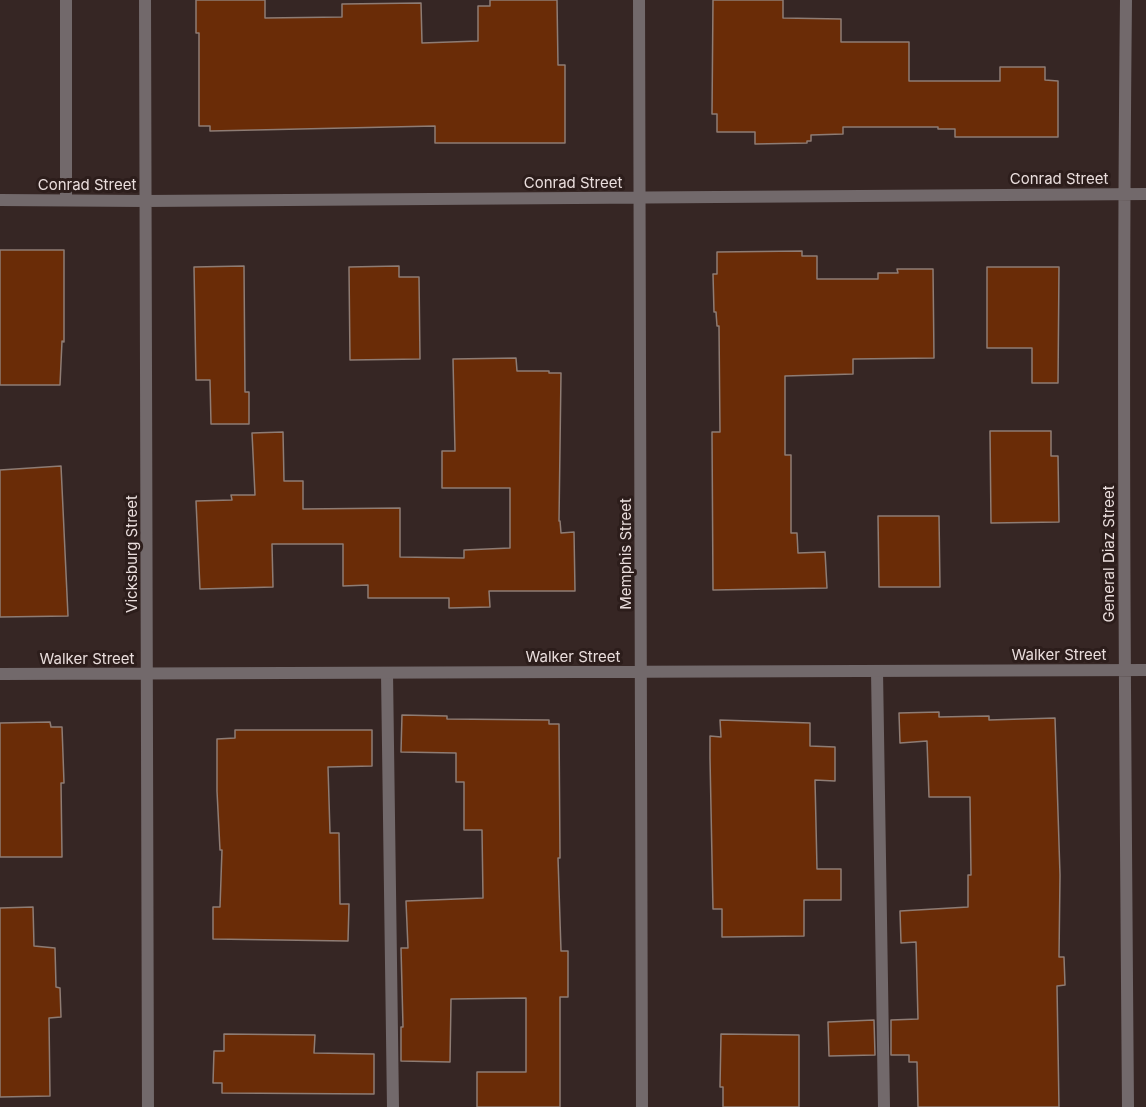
<!DOCTYPE html>
<style>
body{margin:0}
canvas{display:block;background:#362624}
</style>
<canvas width="1146" height="1107"></canvas>
<script>
const c = document.querySelector('canvas').getContext('2d');
c.lineJoin = 'round';
function fill(path, color) { c.fillStyle = color; c.fill(path, 'evenodd'); }
function stroke(path, color, width, dash) { c.strokeStyle = color; c.lineWidth = width; c.lineCap = dash ? 'butt' : 'round'; c.setLineDash(dash || []); c.stroke(path); }
function drawText(font, color, halo, rows, align = 'center') {
  c.font = font + ' Inter,sans-serif'; c.lineWidth = 6; c.setLineDash([]); c.textBaseline = 'middle'; c.strokeStyle = halo; c.fillStyle = color; for (const [text, x, y, turn = 0] of rows) {
    c.save(); c.translate(x, y); c.rotate((+turn || 0) * Math.PI / 180); c.textAlign = isNaN(turn) ? turn : align; if (halo) c.strokeText(text, 0, 0); c.fillText(text, 0, 0); c.restore();
  }
}
const building = new Path2D(`
 M196,0h69v18l77,-1v-13l79,-1 1,40 56,-2v-35h12v-6h67l1,65h7v78h-130v-17l-225,5v-5h-11v-93h-3z
 M713,0h70v18l58,1v23h68v39h91v-14h45v13l13,1v56h-103v-8h-17v-2h-95v7l-32,1v6h-4v2l-52,1v-12h-38v-18h-5z
 M0,250h64v92l-2,-1 -2,44h-60z
 M802,251v5h15v23h61v-6h20l-1,-4h36l1,89 -81,1v15l-68,2v79h6v78h6l1,20 27,-1 2,36 -114,2 -1,-158h8l-1,-106h-2l-1,-14h-2l-1,-38h4v-22z
 M244,266l1,126h4v32h-38l-1,-44h-14l-2,-113z
 M399,266v11h20l1,82 -70,1 -1,-93z
 M987,267h72l-1,116h-26v-35h-45z
 M516,358l1,13h32v2h12l-2,148h1l1,12 13,-1 1,59h-86l1,16 -41,1v-10h-81v-13l-25,1v-42h-71l1,43 -73,2 -4,-88 36,-1 -1,-5h24l-3,-62 31,-1 1,49h19v28l97,-1v49l64,1v-8l46,-2v-60h-68v-37h13l-2,-92z
 M990,431h61v25h7l1,66 -68,1z
 M61,466l7,150 -68,1v-147z
 M878,516h61l1,71h-61z
 M939,712v5l50,-1v4l66,-2 5,157 -1,82h5l1,28 -8,1 2,121h-141l-1,-45h-8v-7h-18v-35l27,-1 -2,-77 -15,1 -1,-32 68,-4v-32h3l-1,-78h-41l-2,-56 -27,2 -1,-30z
 M402,715l45,1v3l102,1v4h10l1,134h-2l3,93h7v46h-8v110h-83v-35h49v-74l-75,1 -1,63 -49,-1v-34h2l-2,-79h7l-2,-47 77,-3 -1,-68h-18v-48h-8v-29l-55,-1z
 M720,720l90,3v23l25,1v34l-20,-1 2,89h24v31h-37v36l-82,1v-28h-9l-3,-151v-22l11,1z
 M50,722l1,5h11l2,56h-3l1,74h-62v-134z
 M235,730h137v36l-44,1 2,66h9l1,71h9l-1,37 -135,-2v-32h7l2,-57h-2l-3,-59v-52l18,-1z
 M33,907l1,39 21,2 1,39 4,1 1,29 -12,1 1,78 -50,1v-189z
 M874,1020l1,35 -46,1 -1,-34z
 M224,1034l91,1 -1,18 60,1v40l-152,-1v-10h-9l1,-32h10z
 M721,1034l78,1v72h-76v-20h-3z`);
fill(building, '#6a2c07');
stroke(building, '#8e7c74', 1.5);
stroke(new Path2D(`
 M66,0v200
 M877,671l7,436
 M387,673l6,434`), '#72696b', 12);
stroke(new Path2D(`
 M145,0l3,1107
 M639,0l3,1107
 M1126,0c-4,369 -1,738 2,1107
 M0,200l145,1 1001,-7
 M0,674l1146,-4`), '#72696b', 12);
drawText('15px', '#e9dddc', '#2c1d1b', [
 ["Conrad Street",1059,179],
 ["Conrad Street",573,183],
 ["Conrad Street",87,185],
 ["Vicksburg Street",132,554,-90],
 ["Memphis Street",626,554,-90],
 ["General Diaz Street",1109,554,-90],
 ["Walker Street",1059,655],
 ["Walker Street",573,657],
 ["Walker Street",87,659]
]);
</script>
